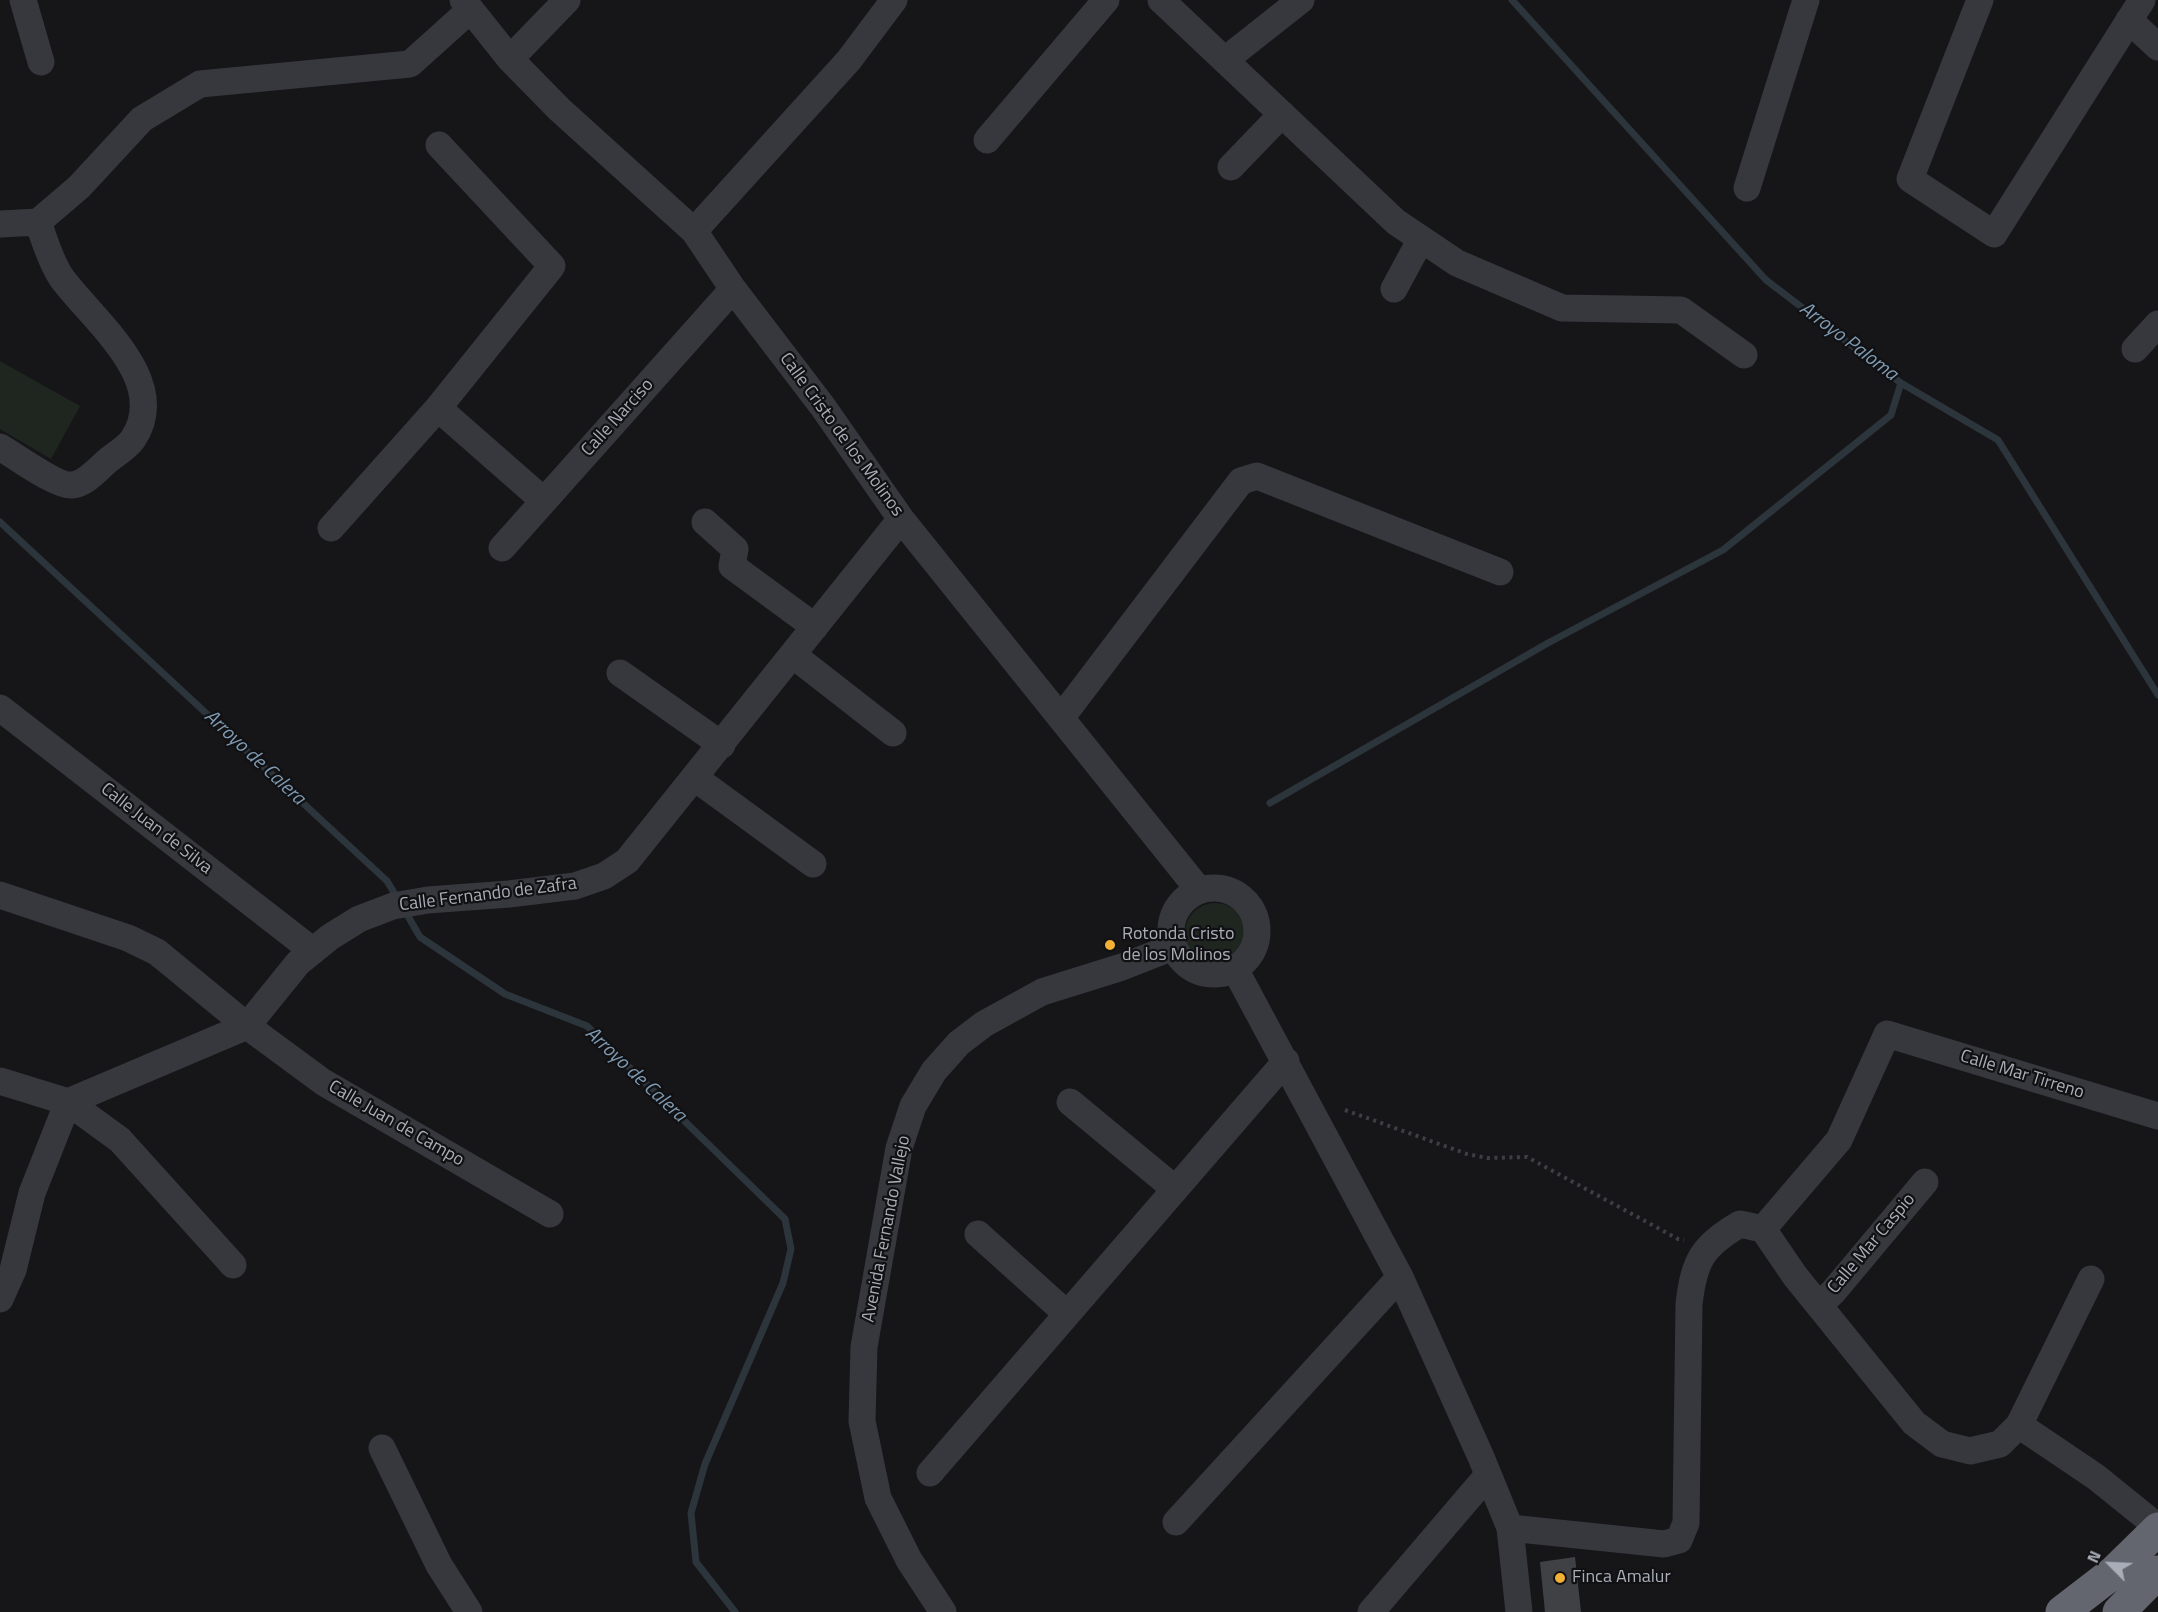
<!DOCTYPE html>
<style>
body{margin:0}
#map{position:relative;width:2158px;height:1612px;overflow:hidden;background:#161618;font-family:"Titillium Web",sans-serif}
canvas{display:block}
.north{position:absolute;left:2080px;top:1534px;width:60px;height:60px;-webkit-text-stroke:4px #111113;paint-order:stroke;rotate:294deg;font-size:16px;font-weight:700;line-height:24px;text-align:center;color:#a8adb8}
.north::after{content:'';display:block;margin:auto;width:21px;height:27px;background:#a8adb8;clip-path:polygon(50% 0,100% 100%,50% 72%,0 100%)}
</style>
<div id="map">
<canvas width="2158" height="1612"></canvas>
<div class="north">N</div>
</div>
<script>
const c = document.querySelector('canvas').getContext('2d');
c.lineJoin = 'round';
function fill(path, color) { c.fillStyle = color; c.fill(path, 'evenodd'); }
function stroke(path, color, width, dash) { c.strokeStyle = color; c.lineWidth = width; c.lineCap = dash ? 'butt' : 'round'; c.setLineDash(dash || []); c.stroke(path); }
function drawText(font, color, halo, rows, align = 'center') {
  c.font = font + ' "Titillium Web",sans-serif'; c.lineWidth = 4.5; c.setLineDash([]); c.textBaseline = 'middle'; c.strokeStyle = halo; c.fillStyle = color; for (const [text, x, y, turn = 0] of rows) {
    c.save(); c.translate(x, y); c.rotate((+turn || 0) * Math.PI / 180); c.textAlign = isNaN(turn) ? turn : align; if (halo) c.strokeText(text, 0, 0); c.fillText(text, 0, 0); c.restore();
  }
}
fill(new Path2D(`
 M0,361l80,45 -29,53 -51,-30z
 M1185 933a30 30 0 1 1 60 0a30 30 0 1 1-60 0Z`), '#1e261f');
stroke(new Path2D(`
 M1512,0l254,280 135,103 97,57 160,255
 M0,522l387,359 11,18
 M1270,803l278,-160 175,-93 168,-135 10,-32
 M405,911l15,26 85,57 82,32 198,193 6,30 -8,34 -78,181 -14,49 5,49 39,50`), '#2c353c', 7);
fill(new Path2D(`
 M1575,1557l6,55h-36l-5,-50z`), '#404145');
stroke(new Path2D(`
 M1345,1110l122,44 20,4 40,-1 151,82 6,1`), '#3d3f44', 4, [3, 4.5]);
stroke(new Path2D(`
 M23,0l18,62
 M463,0l47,59 49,50 135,122 39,58 90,118 78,112 298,371
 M1161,0l235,222 61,41 105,45 119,2 63,45
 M1980,0l-70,179 84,55 148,-234
 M2129,20l29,27
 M510,59l57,-59
 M1225,60l76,-60
 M987,140l119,-140
 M1231,167l51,-53
 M1747,188l59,-188
 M38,222l41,-35 63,-68 58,-35 210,-20 60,-54
 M0,224l38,-2
 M694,231l155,-171 45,-60
 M1394,289l27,-50
 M2135,349l23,-25
 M438,408l106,93
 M0,447c14,8 57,40 72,38 13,-1 24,-14 33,-22 9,-8 22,-15 28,-24 39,-59 -41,-119 -72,-162 -11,-17 -16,-36 -23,-55
 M705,522l30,27 -3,17 83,61
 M331,528l107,-120 114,-142 -113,-121
 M502,548l231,-259
 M793,655l100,78
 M620,673l102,72
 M0,708l313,243
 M1061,718l180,-237 16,-5 243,96
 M695,778l118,86
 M1171 931a43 43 0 1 1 86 0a43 43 0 1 1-86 0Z
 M0,895l128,43 29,14 90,74 76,56 227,132
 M1235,969l165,308 81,180 29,71 9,84
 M0,1081l68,21 52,38 113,125
 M1070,1102l105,87
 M1763,1229l76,-89 48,-106 271,82
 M978,1234l89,80
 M0,1299l13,-29 19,-77 36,-91 179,-76 51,-63 32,-26 29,-18 34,-13 35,-6 81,-6 66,-8 29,-10 23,-15 274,-342
 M1819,1305l14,-13 92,-110
 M2019,1425l77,52 62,50
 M382,1448l57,117 30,47
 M930,1473l356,-412
 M1176,1522l224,-245
 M1510,1528l154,16 15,-4 7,-17 3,-219c5,-43 13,-58 51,-80l23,5 32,47 119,147 28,21 28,7 30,-7 19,-19 72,-146
 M943,1612l-34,-52 -31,-62 -16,-77 2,-74 35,-199 14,-42 21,-35 25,-28 25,-19 58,-32 80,-25 51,-20
 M1371,1612l117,-137`), '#37383d', 27);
stroke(new Path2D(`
 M2062,1612l52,-40 44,-43
 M2119,1612l39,-40`), '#63666e', 33);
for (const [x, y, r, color] of [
 [1110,945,6,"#f2b134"],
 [1560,1578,6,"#f2b134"]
]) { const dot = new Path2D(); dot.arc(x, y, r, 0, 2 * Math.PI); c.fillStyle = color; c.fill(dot); stroke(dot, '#111113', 2); }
drawText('18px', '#a8adb8', '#111113', [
 ["Calle Narciso",618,418,-48],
 ["Calle Cristo de los Molinos",841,435,54],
 ["Calle Juan de Silva",156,829,38],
 ["Calle Fernando de Zafra",488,895,-7],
 ["Calle Mar Tirreno",2022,1075,17],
 ["Calle Juan de Campo",396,1124,30],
 ["Avenida Fernando Vallejo",887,1229,-79],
 ["Calle Mar Caspio",1872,1244,-50]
]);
drawText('18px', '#a8adb8', '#111113', [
 ["Rotonda Cristo",1122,935],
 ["de los Molinos",1122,956],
 ["Finca Amalur",1572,1578]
], 'left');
drawText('italic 20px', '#7f9bb3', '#111113', [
 ["Arroyo Paloma",1848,342,37],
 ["Arroyo de Calera",254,758,43],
 ["Arroyo de Calera",635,1075,43]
]);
</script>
